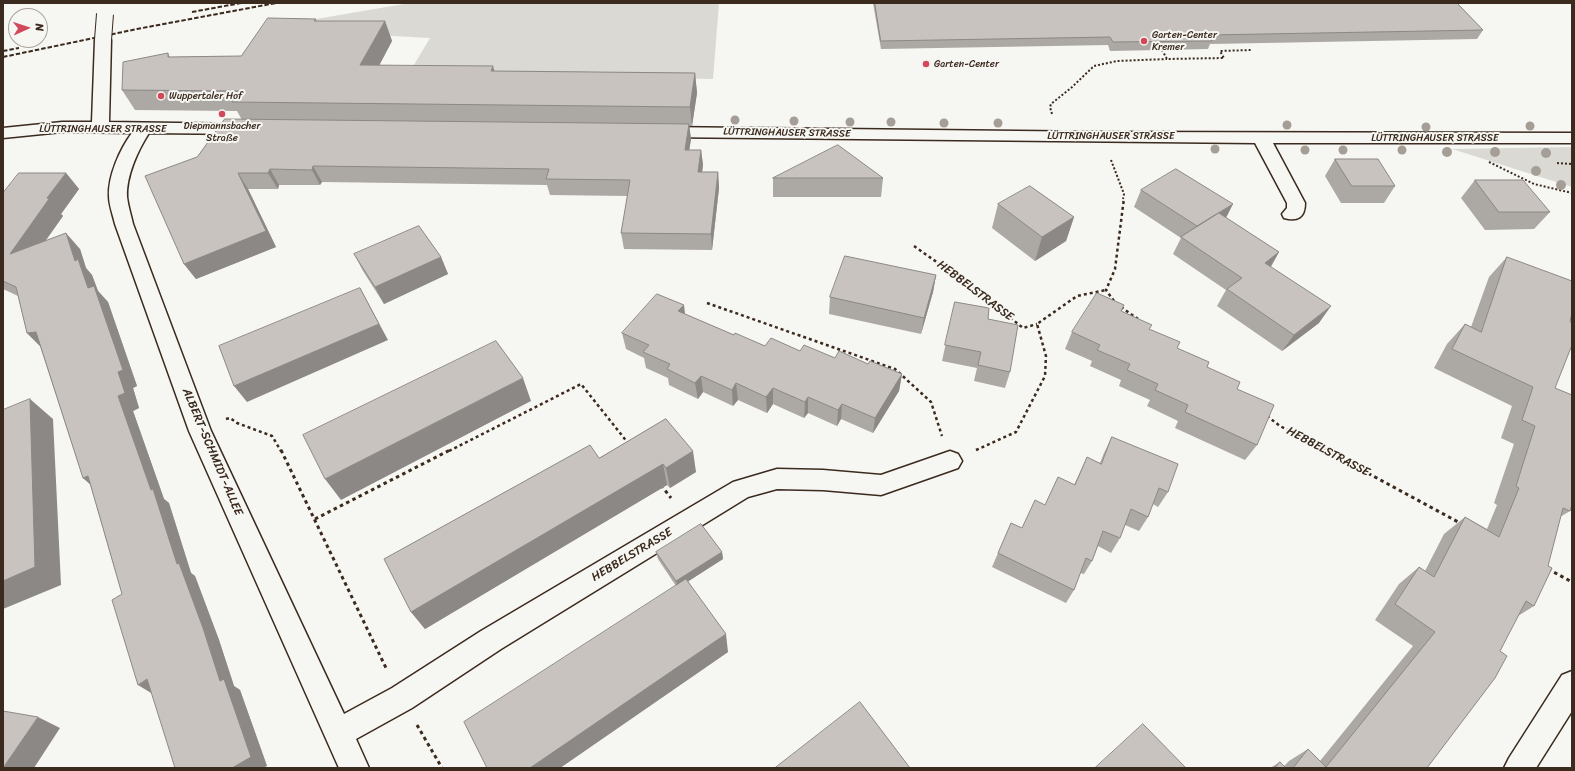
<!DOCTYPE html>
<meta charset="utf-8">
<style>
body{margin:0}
#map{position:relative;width:1575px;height:771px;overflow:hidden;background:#f6f6f2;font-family:Sriracha,sans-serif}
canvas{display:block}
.frame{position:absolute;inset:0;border:4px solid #3b2a1e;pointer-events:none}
.north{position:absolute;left:8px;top:8px;width:40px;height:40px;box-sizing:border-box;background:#f6f6f2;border:1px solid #aba49d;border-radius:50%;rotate:87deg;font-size:11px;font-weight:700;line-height:16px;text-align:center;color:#3b2a1e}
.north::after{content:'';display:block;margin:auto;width:14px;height:18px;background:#d1495b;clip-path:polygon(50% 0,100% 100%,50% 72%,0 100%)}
</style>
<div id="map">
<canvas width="1575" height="771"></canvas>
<div class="frame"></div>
<div class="north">N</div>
</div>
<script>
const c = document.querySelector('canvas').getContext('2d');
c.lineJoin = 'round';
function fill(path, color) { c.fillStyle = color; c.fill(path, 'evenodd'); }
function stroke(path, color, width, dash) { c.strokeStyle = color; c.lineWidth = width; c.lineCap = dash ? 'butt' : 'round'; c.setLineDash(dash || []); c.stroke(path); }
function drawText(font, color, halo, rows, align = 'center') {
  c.font = font + ' Sriracha,sans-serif'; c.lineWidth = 4; c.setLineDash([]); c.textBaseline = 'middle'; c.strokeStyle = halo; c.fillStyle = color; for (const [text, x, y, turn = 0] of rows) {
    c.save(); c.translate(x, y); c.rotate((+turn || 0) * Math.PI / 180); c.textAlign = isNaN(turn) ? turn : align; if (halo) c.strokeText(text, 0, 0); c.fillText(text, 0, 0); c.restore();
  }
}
fill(new Path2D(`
 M410,3h309l-6,76 -305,-4 22,-37 -147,-8 4,-6z
 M1572,147v40l-120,-38z`), '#dad9d3');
const minor = new Path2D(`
 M103,35l5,2 3,3 -2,82 138,2 6,1 2,4 -2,4 -6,1 -98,-1c-11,17 -23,43 -22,64 1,9 4,18 6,27l78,207 133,283 48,-26 89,-57 252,-149 44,-13 46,1 58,5 69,-24 8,3 4,7 -4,7 -77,27 -58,-5 -46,-1 -29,8 -247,152 -89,59 -56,31 13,29h-30l-150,-337 -74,-207c-2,-9 -6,-19 -6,-28 -1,-20 11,-47 23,-63l-70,-1 -59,6v-10l59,-6h30l3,-82 3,-3z
 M660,127l446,5 466,1v10h-299l32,60c0,14 -7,19 -21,15l-2,-4 5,-6v-5l-32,-60 -595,-6 -6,-1 -3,-4 3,-4z
 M1572,671v40l-36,57h-32l5,-10 53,-83z`);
stroke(minor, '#3b2a1e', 3);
stroke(new Path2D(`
 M1162,50l5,9 57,-1 -4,-7 31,-1
 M1052,114l-2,-7 1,-3 20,-16 23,-22 23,-5 50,-2
 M1111,160l13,34 -1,5
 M1489,162l45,22 38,9
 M1557,163l15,1`), '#3b2a1e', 2, [2, 2]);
stroke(new Path2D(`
 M914,246l65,46 44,36 14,-4
 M1114,301l-8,-11 9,-21 9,-71
 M707,303l188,66 36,33 11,34
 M1121,307l17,12
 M1267,416l13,10 47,25
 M226,419l4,-1 7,5 35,13 9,15
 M976,450l40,-18 29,-56 1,-20 -9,-32 40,-28 29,-6
 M449,451l132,-67 47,59`), '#3b2a1e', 2.5, [3, 3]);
stroke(new Path2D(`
 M281,450l106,220
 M1325,450l135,73
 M661,485l10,13
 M315,519l135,-69
 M1548,569l24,13
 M417,725l25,43`), '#3b2a1e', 3, [3.5, 3.5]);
fill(minor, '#f6f6f2');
stroke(new Path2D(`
 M192,12l49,-9
 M3,51l16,-3
 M3,57l134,-28 139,-26`), '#3b2a1e', 2, [4.5, 2]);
const minorBridge = new Path2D(`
 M103,40l2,-26`);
stroke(minorBridge, '#3b2a1e', 18, []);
stroke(minorBridge, '#f6f6f2', 16);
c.fillStyle = '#a59e96';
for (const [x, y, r] of [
 [735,120,4.5],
 [794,121,4.5],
 [850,122,4.5],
 [891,122,4.5],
 [944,123,4.5],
 [998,123,4.5],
 [1287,125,4.5],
 [1530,126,4.5],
 [1426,127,4.5],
 [1215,149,4.5],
 [1305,150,4.5],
 [1343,150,4.5],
 [1402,150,4.5],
 [1447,152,5],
 [1495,152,5],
 [1546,153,5],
 [1536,171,5],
 [1561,185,5]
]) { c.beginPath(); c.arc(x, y, r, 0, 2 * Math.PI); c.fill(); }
fill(new Path2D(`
 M873,3h584l26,27 -6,9 -267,5 -2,5 -98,2 -2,-6 -227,4z
 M316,19l1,2h68l7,20 -13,24 115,6 201,2 2,20 -5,33h-3l2,13 -2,11h12l2,15 -1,7h16l1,16 -7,62 -88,-1 -3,-16 7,-37 -78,-1 -3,-10 -225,-3 -2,3h-41l-1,4h-30l28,58 -80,32 -12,-15 13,-107 45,-37 -5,-9 -102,-1 -13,-20 46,-37 2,4 71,-1z
 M1335,159l60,27 -11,17h-43l-16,-27z
 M66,173l13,16 -18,25 2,2 -18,25 35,8 6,19 6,7 6,16 10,11 29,84 -4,2 6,20 -6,3 31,88 5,4 22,70 4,3 24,64 15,46 6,4 27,76 -145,-172 -32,-110 -7,-6 -43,-132 -13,-13 -9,-37 -15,-7v-96z
 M773,178h110l-2,19h-108z
 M1475,180l75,32 -16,17 -49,1 -24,-32z
 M1141,190l85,28 53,34 -8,15 48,56 -37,28 -65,-45 9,-16 -53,-36 8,-16 -47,-31z
 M998,204l76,13 -8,24 -31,20 -43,-33z
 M354,254l87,3 7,17 -64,30 -21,-33z
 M1507,257l48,131 15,123 -10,6 -26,89 -16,10 -91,152h-157l10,-6 4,4 5,-5 19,-12 12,12 93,-115 -38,-26 24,-36 20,-17 6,4 19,-37 21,-17 22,12 10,-24 -3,-2 20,-59 -13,-6 11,-32 -78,-38 13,-24 18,-20 6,3 18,-50z
 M936,275l-3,17 -12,42 -92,-20 1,-17z
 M955,302l33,17 22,53 -5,16 -31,-7 3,-13 -35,-7z
 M1124,305l-3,7 86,55 30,22 20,56 -12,15 -70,-32 3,-7 -31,-15 3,-6 -31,-14 2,-6 -31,-14 2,-5 -27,-12 7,-17z
 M685,314l49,21 31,11 35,5 35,7 33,6 34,10 -3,17 -26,42 -32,-14 -4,7 -29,-13 -4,5 -31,-14 -6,9 -29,-13 -5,6 -30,-14 -5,7 -29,-14 -1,-7 -22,-10 -2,-10 -18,-9 -4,-16z
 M666,419l30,53 -26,16 -3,-3 -242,144 -14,-17 188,-154z
 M1112,437l56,55 -10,15 -5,-3 -5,13 -9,14 -14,-6 -5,13 -9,15 -13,-7 -6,15 -8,13 -4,-1 -6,17 -8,13 -74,-36 6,-14 24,-25 23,-23 29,-20 13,-28 13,6 4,-10z
 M656,552h66l1,7 -35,22 40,71 -168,116h-73l189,-182 -18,-27z`), '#aca8a3');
fill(new Path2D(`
 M385,21l7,20 -23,44 -9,-20z
 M493,66l6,20 -8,-15z
 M695,73l2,20 -5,33 -2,-19z
 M689,124l2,15 -4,26 -2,-15z
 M701,150l2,15 -3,23 -2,-16z
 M313,166l9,16 -2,3 -8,-15z
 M270,169l9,16 -1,4 -10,-16z
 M718,172l1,16 -7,62 -1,-16z
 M66,173l13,16 -18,25 2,2 -38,54 -15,-16 37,-56z
 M238,173l10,16 28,58 -80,32 -12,-15z
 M1233,204l-9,18 -35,20 8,-16z
 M1074,217l-8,24 -31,20 7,-24z
 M66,233l14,16 6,19 6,7 6,16 10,11 29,84 -4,2 6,20 -6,3 31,88 5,4 22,70 4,3 24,64 15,46 6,4 27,76 -4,2h-31l-12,-87 -43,-117 -59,-168v-24l-30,-84 -13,-27z
 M1279,252l-10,17 -4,-6z
 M441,257l7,17 -64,30 -9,-17z
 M936,275l-3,17 -12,42 3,-16z
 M360,288l28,52 -141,62 -13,-16z
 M684,305l2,17 -8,-11z
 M1331,306l-12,17 -37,28 12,-16z
 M36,332l7,17 -16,-16z
 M902,374l-3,17 -26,42 2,-15z
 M701,376l2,16 -5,7 -3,-16z
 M523,378l8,23 -190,99 -16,-21z
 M736,383l2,17 -5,6 -1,-16z
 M773,388v16l-6,9 -1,-16z
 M808,397v16l-4,5 1,-16z
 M30,399l23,20 8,166 -58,24v-28z
 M842,404l-1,15 -4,7 1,-16z
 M693,451l3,21 -26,16 -4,-20z
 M663,464l4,21 -242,144 -14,-17z
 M88,476l12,17 -17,-15z
 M722,552l1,7 -45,29 -2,-7z
 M726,634l2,18 -168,116h-30z
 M147,679l9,17 -18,-11z
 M38,717l22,11 -26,40h-31z`), '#8c8885');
const building = new Path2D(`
 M875,3h582l26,27 -275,5 4,6 -99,1 -3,-5 -229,4z
 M268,18l48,1 -2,2h71l-25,44 133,1 -2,5 204,2 -5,34 -458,-5 8,-11 -118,-1 1,-28 45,-9v4l73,-1z
 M225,119l464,5 -4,26h16l-3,22h20l-7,62 -90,-1 9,-53 -84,-1 3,-10 -236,-3 -1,4 -42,-1 -2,4h-30l28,58 -82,33 -39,-88 52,-19z
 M838,145l45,33h-110z
 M1335,159h43l17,27h-43z
 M1176,169l57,35 -36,22 -56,-36z
 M19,173h47l-19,25 2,1 -39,55 56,-21 9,28 3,-2 10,29 6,-2 29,84 -5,2 7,21 -7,3 33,94 2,-1 24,75 2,-1 24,65 17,53 4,-2 27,78 -19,11h-57l-28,-89 -9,6 -26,-85 10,-6 -34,-118 -5,2 -47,-146 -9,1 -11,-46 -13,-6v-88z
 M1475,180h48l27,32h-51z
 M1030,186l44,31 -32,20 -44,-33z
 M1219,213l60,39 -14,11 66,43 -37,29 -67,-46 15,-11 -61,-41z
 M419,226l22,31 -66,30 -21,-33z
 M845,256l91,19 -12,43 -94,-21z
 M1507,257l65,24v31l-2,10 2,1v22l-17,43 17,7v109l-2,7 -7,-3 -15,58 4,2 -18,38 -8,-5 -26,50 7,5 -12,22 -68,90h-134l15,-19 18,18 109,-135 -40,-28 24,-37 15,10 31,-60 34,20 20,-49 -3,-2 19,-60 -13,-6 11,-33 -81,-38 13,-25 16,8z
 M360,288l19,36 -145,62 -15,-40z
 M1097,293l27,12 -3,6 31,14 -3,4 31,13 -3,6 32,14 -2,5 33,15 -3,7 37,16 -17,40 -72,-33 3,-7 -33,-15 3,-6 -31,-14 3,-6 -33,-14 3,-5 -28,-13z
 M657,294l27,11 -6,6 56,24 1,-2 30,13 6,-8 29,13 4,-6 31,13 4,-7 29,13 2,-3 32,13 -27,44 -33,-14 -4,6 -30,-13 -3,5 -32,-14 -7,9 -30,-14 -4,7 -31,-14 -6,7 -28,-14 3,-5 -27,-12 6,-7 -27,-12z
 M955,302l34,6 -1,11 30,6 -8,47 -32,-7 3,-13 -36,-7z
 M496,341l27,37 -198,101 -22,-44z
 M30,399l5,168 -32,14v-171z
 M666,419l27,32 -27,17 -3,-4 -252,148 -27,-53 206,-114 9,13z
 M1112,437l66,27 -10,28 -9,-4 -11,29 -17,-8 -11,29 -17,-7 -11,30 -6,-3 -12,32 -76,-37 13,-30 11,5 13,-28 10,5 13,-28 17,8 12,-28 14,7z
 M701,524l21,28 -46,29 -20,-29z
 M686,579l40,55 -196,134h-43l-23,-46z
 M860,702l50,66h-135z
 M3,711l35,6 -35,51z
 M1143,724l43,44h-91z
 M1280,762l6,6h-11z`);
fill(building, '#c8c3be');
stroke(building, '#8c8885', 1);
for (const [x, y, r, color] of [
 [1144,41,4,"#d1495b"],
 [926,64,4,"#d1495b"],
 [161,96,4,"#d1495b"],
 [222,114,4,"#d1495b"]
]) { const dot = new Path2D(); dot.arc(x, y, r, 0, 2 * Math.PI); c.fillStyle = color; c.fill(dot); stroke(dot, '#f6f6f2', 1.5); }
drawText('10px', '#3b2a1e', '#f6f6f2', [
 ["Garten-Center",1152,35],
 ["Kremer",1152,47],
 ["Garten-Center",934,64],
 ["Wuppertaler Hof",169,96],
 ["Diepmannsbacher",222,126,"center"],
 ["Straße",222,138,"center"]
], 'left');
drawText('10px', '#3b2a1e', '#f6f6f2', [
 ["LÜTTRINGHAUSER STRASSE",103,129],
 ["LÜTTRINGHAUSER STRASSE",787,133,1],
 ["LÜTTRINGHAUSER STRASSE",1111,136],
 ["LÜTTRINGHAUSER STRASSE",1435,138]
]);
drawText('12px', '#3b2a1e', '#f6f6f2', [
 ["HEBBELSTRASSE",975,291,37],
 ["ALBERT-SCHMIDT-ALLEE",212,452,67],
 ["HEBBELSTRASSE",1328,452,28],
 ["HEBBELSTRASSE",632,555,-31]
]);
</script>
